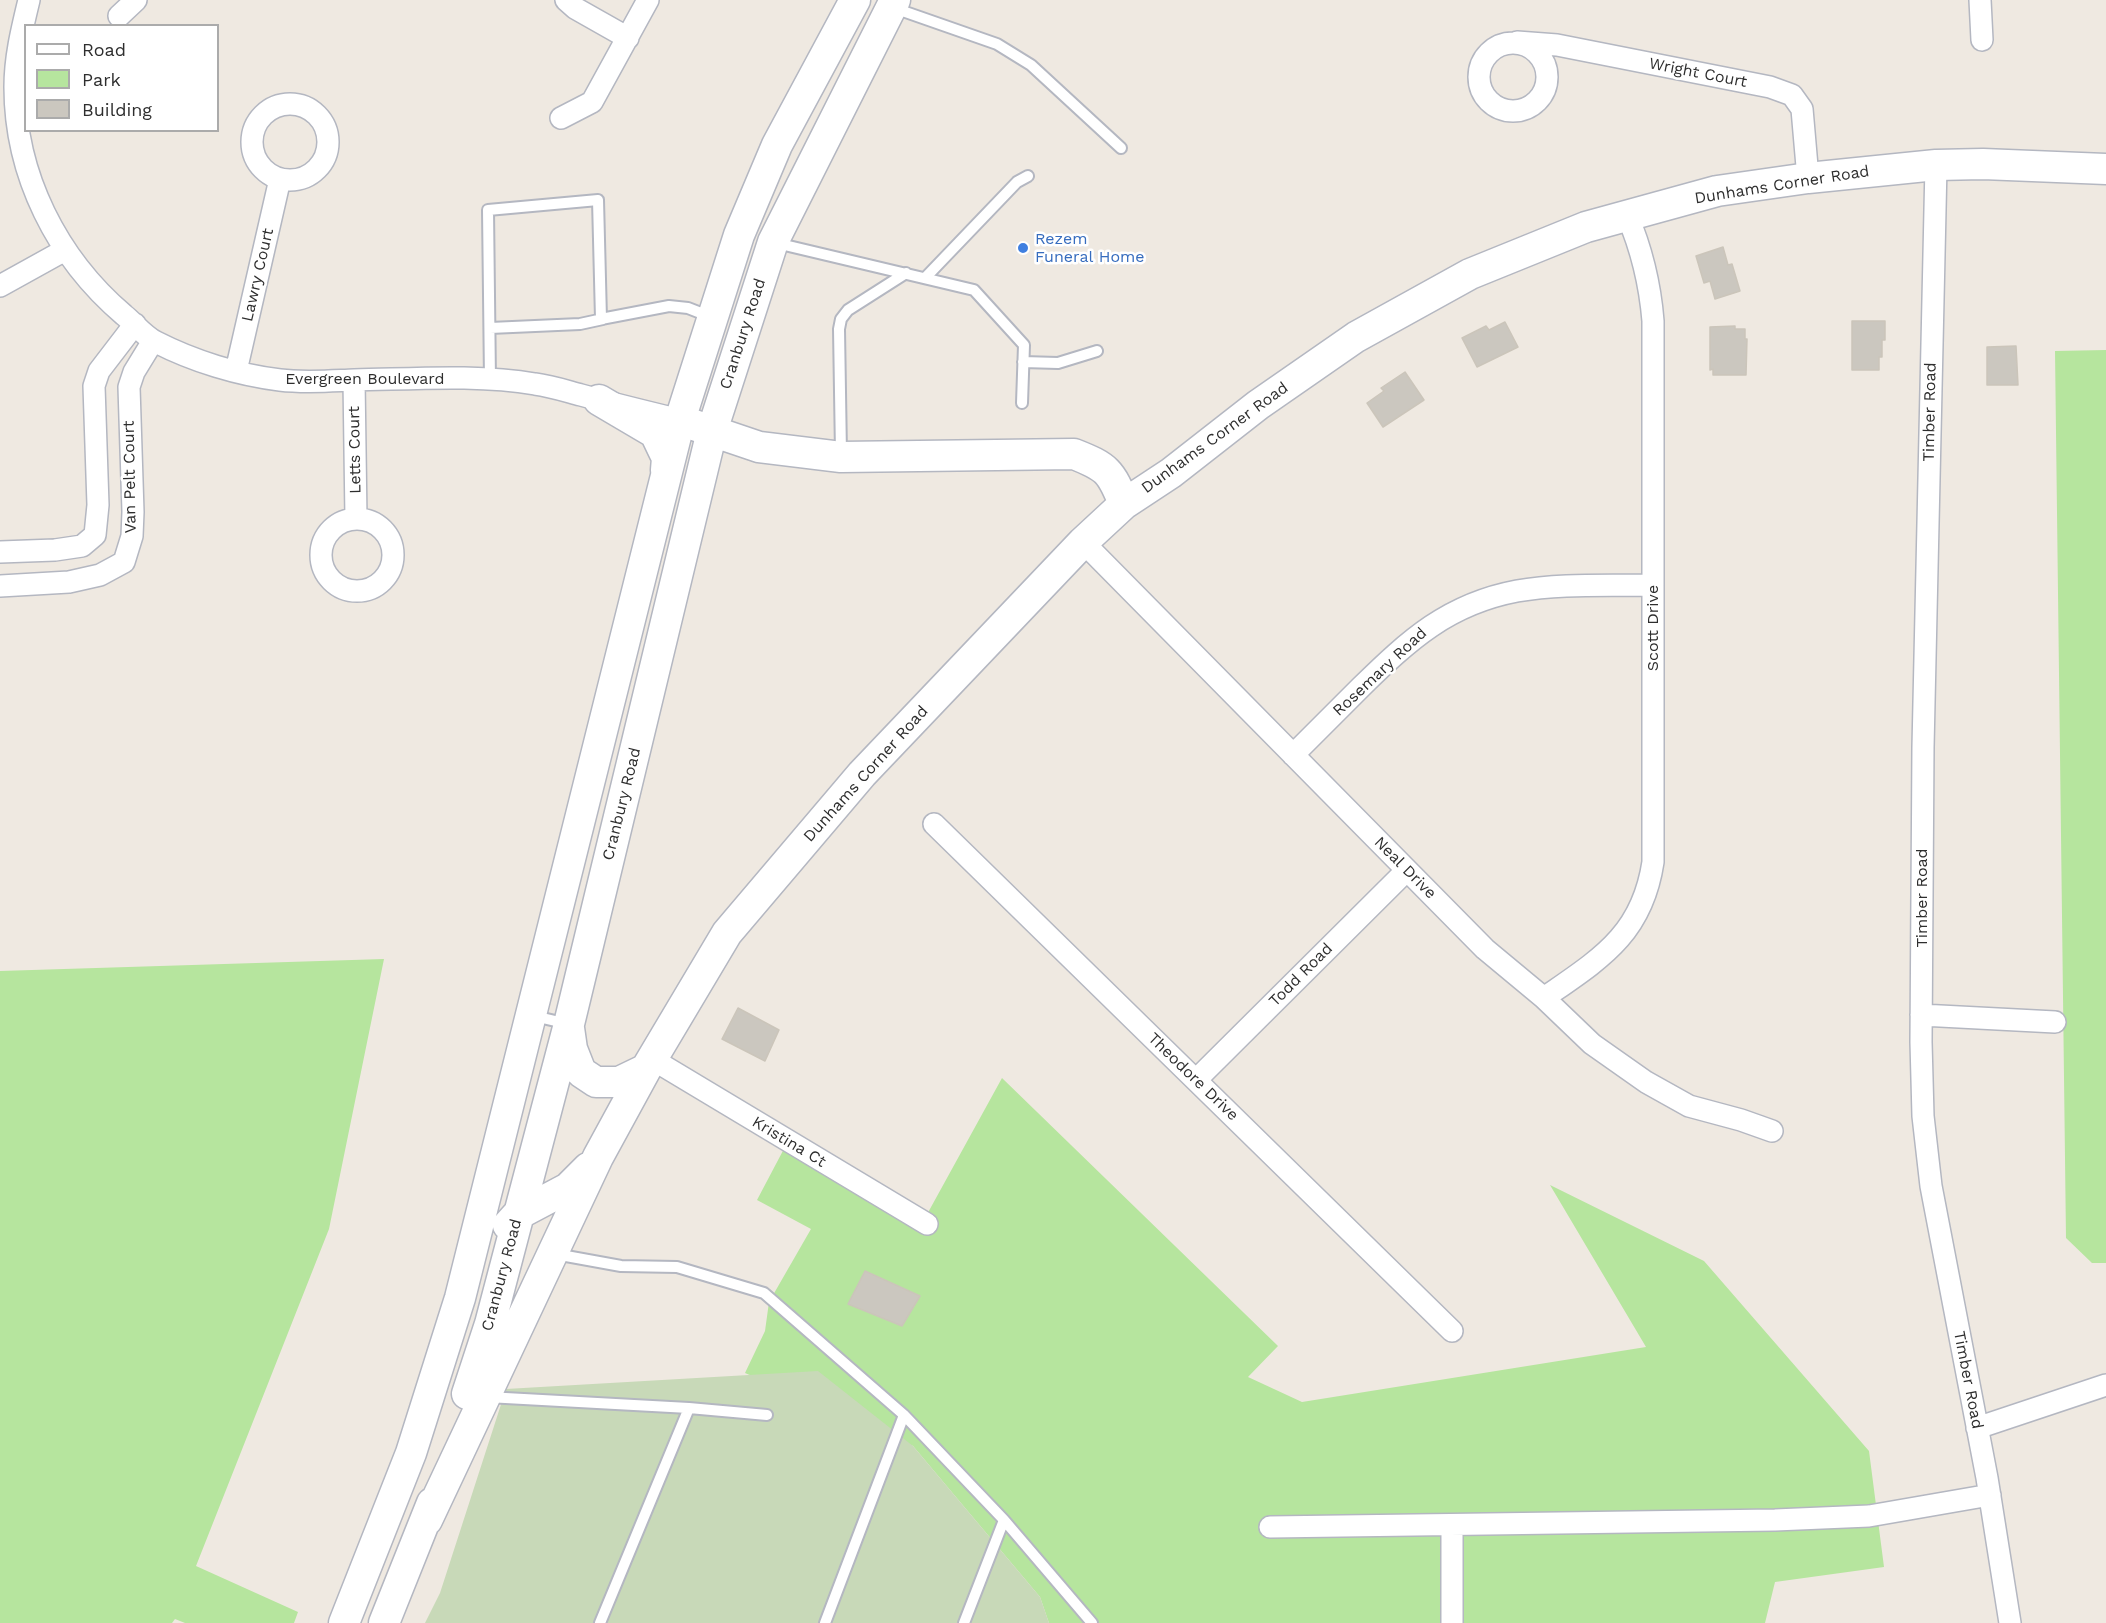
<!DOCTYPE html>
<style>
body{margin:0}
#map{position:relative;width:2106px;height:1623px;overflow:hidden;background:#efe9e1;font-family:"Work Sans",sans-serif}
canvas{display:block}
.legend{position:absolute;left:24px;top:24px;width:195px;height:108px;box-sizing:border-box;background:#fff;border:2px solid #ababab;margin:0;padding:8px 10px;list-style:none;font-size:18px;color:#2e2e2e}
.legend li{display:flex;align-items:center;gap:12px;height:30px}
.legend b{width:30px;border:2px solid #ababab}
</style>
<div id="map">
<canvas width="2106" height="1623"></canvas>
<ul class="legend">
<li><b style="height:8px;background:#fff"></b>Road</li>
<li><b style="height:16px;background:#b6e59e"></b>Park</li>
<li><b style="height:16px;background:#cbc7bf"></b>Building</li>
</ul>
</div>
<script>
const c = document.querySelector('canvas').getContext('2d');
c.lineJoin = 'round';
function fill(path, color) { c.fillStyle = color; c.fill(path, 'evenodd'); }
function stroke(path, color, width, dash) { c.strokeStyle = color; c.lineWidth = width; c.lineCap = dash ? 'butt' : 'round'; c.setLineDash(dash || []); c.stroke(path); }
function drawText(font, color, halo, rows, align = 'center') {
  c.font = font + ' "Work Sans",sans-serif'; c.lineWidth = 5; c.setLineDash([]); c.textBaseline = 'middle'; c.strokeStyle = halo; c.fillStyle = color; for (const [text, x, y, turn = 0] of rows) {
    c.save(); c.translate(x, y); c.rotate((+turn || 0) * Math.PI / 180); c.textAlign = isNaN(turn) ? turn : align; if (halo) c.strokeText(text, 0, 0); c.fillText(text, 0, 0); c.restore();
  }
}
fill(new Path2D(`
 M2106,350v913h-14l-26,-25 -11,-887z
 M384,959l-55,270 -133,337 102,46 -4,11h-109l-10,-4 -3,4h-172v-652z
 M1002,1078l276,268 -30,31 54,25 344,-55 -96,-162 154,76 165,190 15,116 -109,15 -10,41h-716l-9,-26 -127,-151 -168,-73 20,-42 4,-29 42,-73 -54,-29 29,-55 139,73z`), '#b6e59e');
fill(new Path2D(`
 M818,1371l95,75 127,151 9,26h-624l15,-30 66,-204z`), '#c8d9b8');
const building = new Path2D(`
 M1723,247l5,18 4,-1 8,27 -25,8 -5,-18 -6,2 -8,-27z
 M1852,321h33v19h-3v17h-3v13h-27z
 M1505,322l13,25 -41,20 -15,-29 24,-12 3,4z
 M1735,326v3h10v10h2l-1,36h-33v-6l-3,1v-43z
 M2016,346l2,39h-31v-38z
 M1405,372l19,28 -41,27 -16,-24 17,-12 -3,-3z
 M738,1008l41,22 -14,31 -43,-22z
 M865,1271l55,25 -18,30 -54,-22z`);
fill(building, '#cbc7bf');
stroke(building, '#cbc5ba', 1.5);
const lane = new Path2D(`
 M894,8l103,36 34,21 90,83
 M776,243l198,47 50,55 -2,58
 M925,278l92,-96 11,-6
 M490,328l90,-4 23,-5
 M1023,362l35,1 39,-12
 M490,380l-2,-170 110,-10 3,119 68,-13 19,2 23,9
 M841,454l-2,-125 2,-10 7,-9 58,-37
 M534,1016l34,8
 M555,1254l66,12 56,1 87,26 140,122 100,105 -40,103
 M487,1397l202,11 -89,215
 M689,1408l78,7
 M1004,1520l88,103
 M825,1623l79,-208`);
const street = new Path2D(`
 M29,0c-7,29 -14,57 -14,87 0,88 42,171 109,228 10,8 20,21 32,27 37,19 82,33 124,38 24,3 49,1 74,0 59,-1 124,-6 181,4 16,2 31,7 46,11 33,9 66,17 99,25
 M566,0l9,8 53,30
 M1980,0l2,40
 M119,16l17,-16
 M1517,42l40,3 213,42 22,8 10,14 6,69
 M1479 77a34 34 0 1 1 68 0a34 34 0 1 1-68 0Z
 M252 142a38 38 0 1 1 76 0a38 38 0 1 1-76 0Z
 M561,118l31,-16 56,-102
 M1936,165l-13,582 -2,295 2,74 8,70 56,292 23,145
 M0,286l65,-36
 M236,371l44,-192
 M354,380l2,139
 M321 555a36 36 0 1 1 72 0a36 36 0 1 1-72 0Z
 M1083,542l402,407 59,49 48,46 54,38 43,24 52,14 31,11
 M0,552l55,-2 27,-4 13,-11 3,-30 -4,-119 5,-15 36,-47
 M0,586l69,-4 31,-7 24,-13 8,-26 1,-24 -4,-125 5,-15 19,-31
 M1293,755c23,-23 45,-45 68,-68 48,-47 87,-83 156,-96 44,-8 91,-5 136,-6
 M934,824l518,507
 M1544,998c56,-39 98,-63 109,-136v-541c-3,-37 -11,-71 -26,-106
 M1921,1015l134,7
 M652,1059l275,165
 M1196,1080l211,-210
 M1977,1428l129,-43
 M1270,1527l505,-7 94,-4 121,-21
 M1452,1623v-98`);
const secondary = new Path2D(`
 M599,400l56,33 12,25 -1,12
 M694,425l65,22 82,10 233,-3c33,13 37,17 50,50
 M569,1028l3,21 9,23 15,10h23l27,-13
 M508,1225l9,-10 51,-27 20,-20
 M467,1394l23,-70 79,-300 143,-593 61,-189 122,-242
 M427,1520l171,-363 48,-88 81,-136 135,-159 221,-232 41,-38 47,-31 87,-68 98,-68 114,-63 116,-47 131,-36 91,-13 128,-13 47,-1 123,5
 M344,1623l67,-170 49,-155 220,-878 59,-185 38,-90 78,-145
 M384,1623l48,-120`);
stroke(lane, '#b4b7c1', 14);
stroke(street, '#b4b7c1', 24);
stroke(secondary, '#b4b7c1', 33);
stroke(lane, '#fff', 10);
stroke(street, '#fff', 21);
stroke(secondary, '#fff', 30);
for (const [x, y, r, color] of [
 [1023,248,6,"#3f7fe0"]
]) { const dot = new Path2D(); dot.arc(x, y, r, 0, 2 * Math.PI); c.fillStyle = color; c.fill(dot); stroke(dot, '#fff', 2); }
drawText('16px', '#2e2e2e', '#fff', [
 ["Wright Court",1698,73,11],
 ["Dunhams Corner Road",1782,185,-9],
 ["Lawry Court",258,275,-77],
 ["Cranbury Road",743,334,-72],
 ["Evergreen Boulevard",365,379],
 ["Timber Road",1930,412,-89],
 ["Dunhams Corner Road",1215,438,-36],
 ["Letts Court",355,450,-91],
 ["Van Pelt Court",130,477,-91],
 ["Scott Drive",1653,628,-90],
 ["Rosemary Road",1380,672,-43],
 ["Dunhams Corner Road",866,774,-48],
 ["Cranbury Road",622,804,-76],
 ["Neal Drive",1405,868,45],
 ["Timber Road",1922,898,-90],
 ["Todd Road",1301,975,-45],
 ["Theodore Drive",1193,1077,44],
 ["Kristina Ct",789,1142,31],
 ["Cranbury Road",502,1275,-75],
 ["Timber Road",1968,1380,79]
]);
drawText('16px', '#366cbe', '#fff', [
 ["Rezem",1035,239],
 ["Funeral Home",1035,257]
], 'left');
</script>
